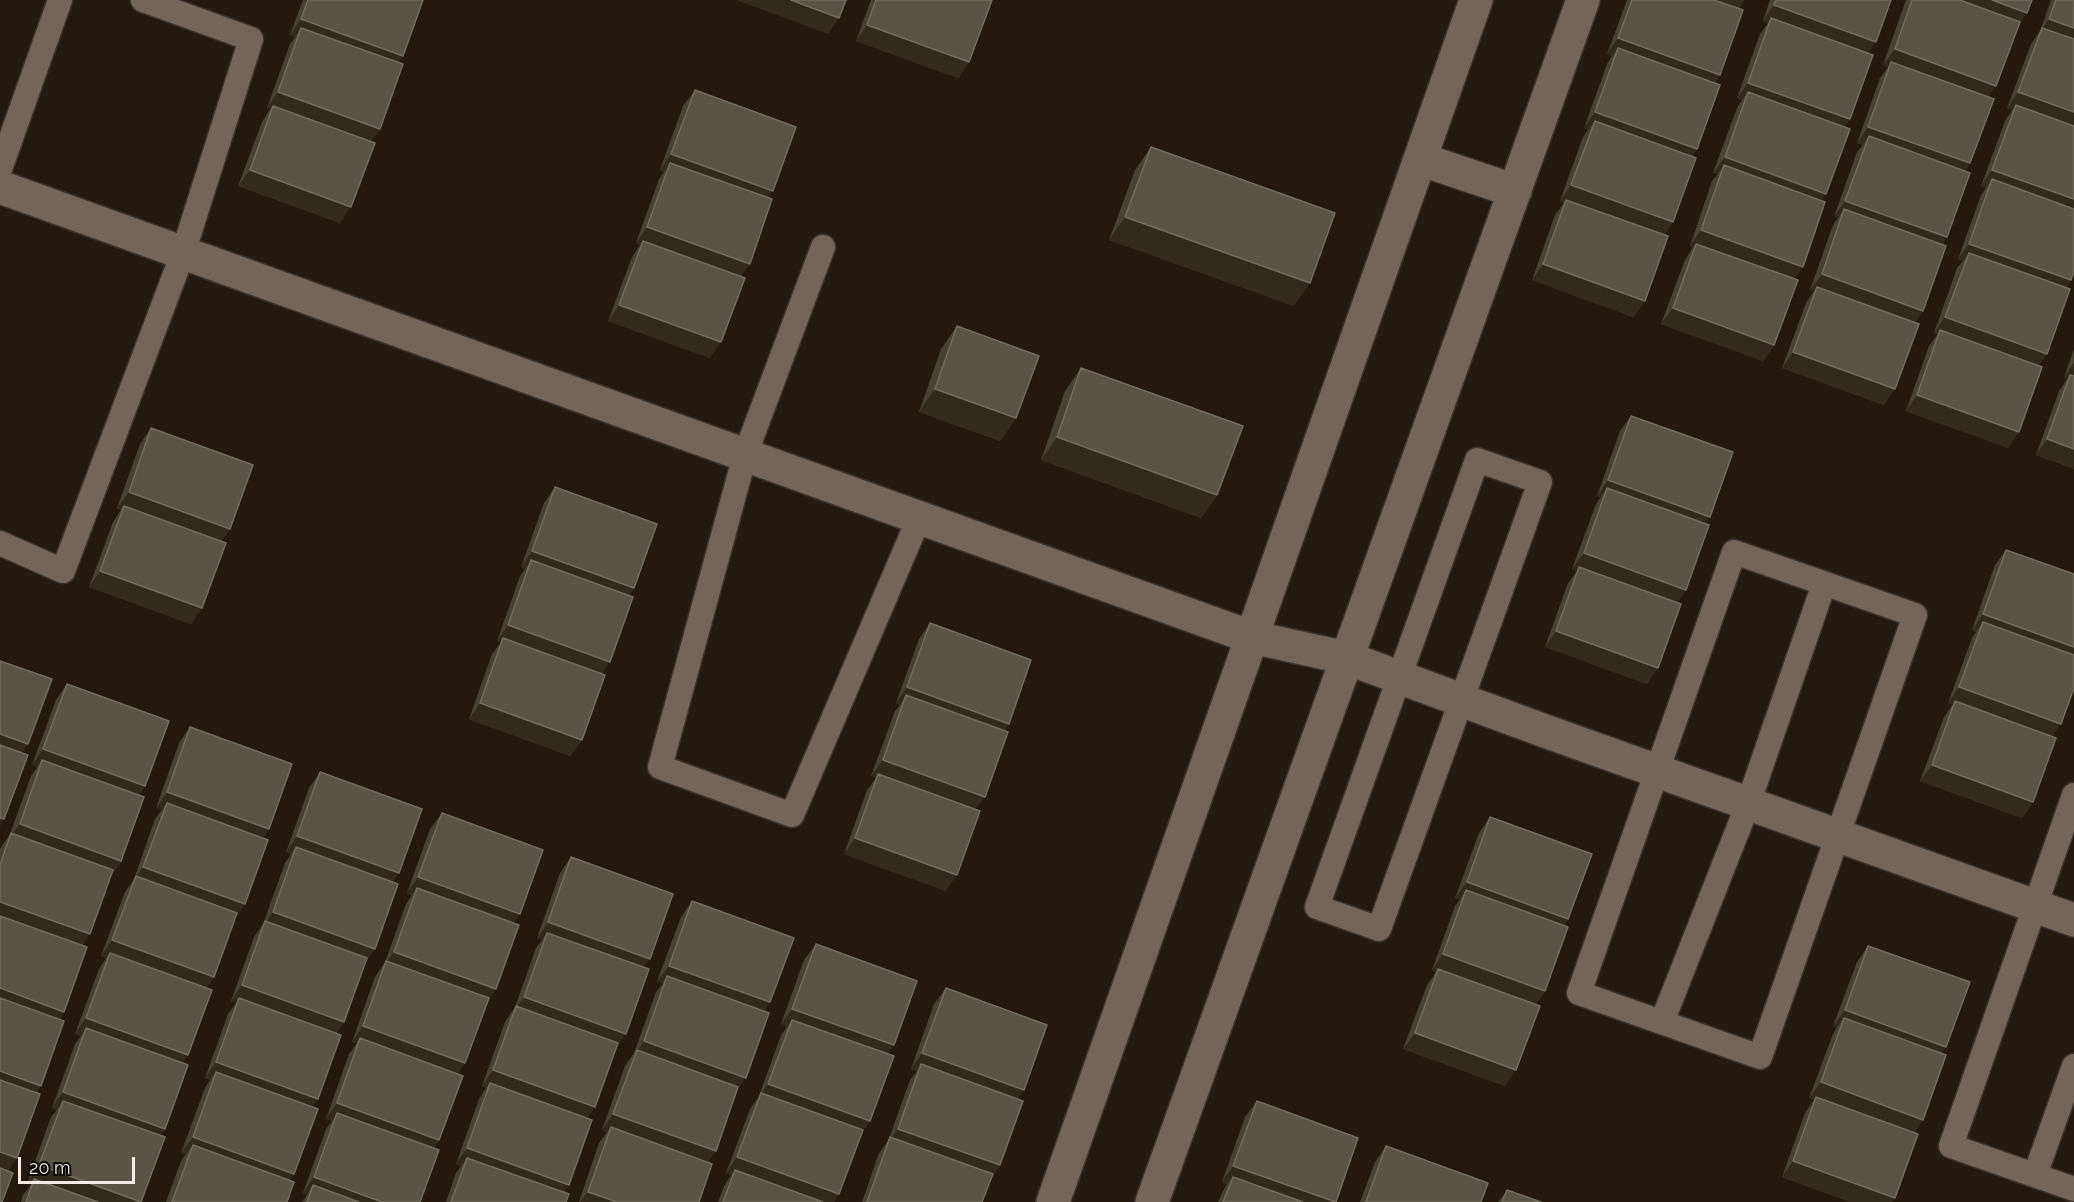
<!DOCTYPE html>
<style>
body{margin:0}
#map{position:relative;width:2074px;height:1202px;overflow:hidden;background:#24190f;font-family:Raleway,sans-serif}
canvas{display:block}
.scale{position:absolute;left:18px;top:1157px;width:117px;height:27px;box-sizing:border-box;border:3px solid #f3ebe4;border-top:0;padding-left:8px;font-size:18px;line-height:21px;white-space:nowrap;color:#f3ebe4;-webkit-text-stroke:4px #0a0603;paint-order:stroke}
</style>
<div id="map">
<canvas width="2074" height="1202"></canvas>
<div class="scale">20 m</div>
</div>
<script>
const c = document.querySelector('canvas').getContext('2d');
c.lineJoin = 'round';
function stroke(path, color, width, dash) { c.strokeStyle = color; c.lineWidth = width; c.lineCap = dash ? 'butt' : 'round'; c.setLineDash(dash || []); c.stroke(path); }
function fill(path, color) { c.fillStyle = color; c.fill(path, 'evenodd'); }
const service = new Path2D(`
 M0,169l60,-169
 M823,247l-78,208 -85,312 132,48 127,-297
 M1477,460l63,22 -161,447 -62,-22z
 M0,543l63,28 120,-318 68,-214 -108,-39
 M1734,552l181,63 -155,442 -181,-64z
 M2074,795l-123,351 123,43
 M1662,1022l86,-218 76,-220
 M2035,1175l39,-109`);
const minor = new Path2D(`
 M0,187l1251,450 96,21 198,73 529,189`);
const tertiary = new Path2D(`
 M1420,159l95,32
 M1053,1202l423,-1202
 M1152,1202l431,-1202`);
stroke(service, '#3b322e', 27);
stroke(minor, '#3b322e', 36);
stroke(tertiary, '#3b322e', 36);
stroke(service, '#73655a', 24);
stroke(minor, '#73655a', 33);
stroke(tertiary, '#73655a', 33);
fill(new Path2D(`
 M303,0h120l-20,56 -5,7 -18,66 -9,12 -31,82 -102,-37 24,-64 8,-13 -3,-1 23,-64 5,-7 -5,-2z
 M871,0h121l-23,62 -11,16 -102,-37z
 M1627,0h117l-6,9 -18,66 -5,8 -18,66 -5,7 -19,66 -9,13 -19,66 -12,16 -101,-37 23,-65 9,-12 -4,-2 23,-64 5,-7 -4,-2 23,-64 5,-8 -5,-2z
 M1770,0h121l-23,53 -18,66 -6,8 -23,74 -27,78 -20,66 -11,16 -102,-37 24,-64 8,-13 -3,-1 22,-65 6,-7 -5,-1 24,-65 5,-8 -5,-2 23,-64 8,-11 -5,-2z
 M1906,0h126l-14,25 -29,72 -19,66 -5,8 -42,140 -9,12 -30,82 -102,-37 24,-65 8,-12 -4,-1 23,-65 5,-7 -4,-1 23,-65 6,-7 -6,-2 23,-65 8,-11 -5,-2z
 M2051,0h23l-3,280 -5,8 -27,78 -31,82 -102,-37 23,-65 9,-12 -4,-1 23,-65 6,-7 -5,-2 23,-64 5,-7 -5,-2 24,-65 7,-11 -5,-2 24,-64 9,-13z
 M695,90l73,108 -27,79 -31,81 -102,-37 24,-64 8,-12 -4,-2 23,-64 5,-7 -4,-2 23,-64z
 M1151,147l143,159 -185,-66 26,-70z
 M957,326l59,92 -16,23 -81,-29 22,-63z
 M2074,349v120l-38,-14 23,-64 8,-12 -3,-2z
 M1081,368l136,127 -16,23 -160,-58 24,-69z
 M1631,416l74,108 -19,66 -9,12 -30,82 -102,-37 23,-64 9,-12 -5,-2 24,-65 5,-7 -4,-1 23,-65z
 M151,428l79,101 -9,12 -30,83 -102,-37 24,-65 8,-12 -4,-2 23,-64z
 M555,487l79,101 -5,7 -27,79 -20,66 -12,16 -101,-37 23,-65 9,-12 -4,-1 23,-65 5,-7 -4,-2 23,-64z
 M2006,550l55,174 -9,12 -19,66 -11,16 -102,-37 24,-64 9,-13 -5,-1 24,-65 4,-6 -4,-2 23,-65z
 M930,623l74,108 -58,160 -102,-37 23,-64 9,-12 -5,-2 24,-65 5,-6 -4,-2 23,-64z
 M67,684l78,102 -6,9 -18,66 -10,15 -28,69 -19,67 -5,8 -23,73 -28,78 -8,31v-353l10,-15 21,-58 6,-9 -5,-2 24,-65z
 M190,727l79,102 -6,9 -27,79 -22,60 -8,11 -23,75 -18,66 -5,7 -19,66h-120l2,-7 9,-12 -4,-2 23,-64 6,-7 -5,-2 23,-64 6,-8 -6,-2 24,-65 7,-11 -5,-2 24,-64 9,-13 21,-60 7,-9 -6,-2 23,-65z
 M320,772l72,110 -26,80 -30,71 -46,147 -3,22h-121l15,-41 5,-7 -5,-1 24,-65 5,-8 -5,-2 23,-64 8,-11 -5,-2 23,-64 9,-13 22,-61 6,-9 -5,-2 23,-64z
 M442,813l72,110 -27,79 -30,72 -18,66 -5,8 -14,54h-118l5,-7 -4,-2 23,-64 6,-8 -6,-2 23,-65 8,-11 -5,-1 23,-65 10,-15 21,-58 6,-9 -5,-2 23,-64z
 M1490,817l78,102 -4,6 -19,66 -9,13 -31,82 -102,-37 24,-64 9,-13 -4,-2 23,-64 5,-7 -5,-1 24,-65z
 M571,857l72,111 -28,81 -28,69 -23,74 2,10h-120l10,-29 5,-7 -5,-2 23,-65 7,-11 -4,-2 23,-64 10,-15 21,-59 6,-8 -5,-2 23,-65z
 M692,901l78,101 -6,9 -28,81 -28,70 -9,40h-120l20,-59 8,-11 -5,-2 23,-64 9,-13 22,-61 7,-9 -6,-2 24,-64z
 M816,944l72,110 -27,80 -27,68h-116l6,-16 7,-11 -5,-2 24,-64 9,-13 22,-61 6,-8 -6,-3 23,-64z
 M1868,946l74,108 -19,66 -9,12 -19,66 -3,4h-42l-68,-25 23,-64 9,-13 -5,-2 24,-64 4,-7 -4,-1 24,-64z
 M946,988l72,110 -18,67 -9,13 -9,24h-120l17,-49 9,-12 22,-61 7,-9 -6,-2 23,-65z
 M1257,1101l79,101h-118l4,-9 5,-9 -5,-2 23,-65z
 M1386,1146l95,56h-121l15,-40z
 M1507,1190l34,12h-43z`), '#474233');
fill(new Path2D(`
 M736,0h55l48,18 -11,16z
 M1697,0h47l-9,13z
 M1937,0h55l35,13 -11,16z
 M1774,5l102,37 -12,16 -93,-40 -3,5 -5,-2z
 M301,19l102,37 -11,16 -91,-44 -6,9 -5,-2z
 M2049,19l25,9v20l-34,-16z
 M867,25l102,37 -11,16 -102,-37z
 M1618,38l102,37 -11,16 -91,-43 -6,8 -5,-2z
 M1895,49l101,37 -11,16 -94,-40 -3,5 -5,-2z
 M1748,83l102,36 -11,16 -91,-43 -6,8 -5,-2z
 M278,92l102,37 -11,15 -96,-38 -3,4 -3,-2z
 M2018,92l56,20v20l-58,-27 -4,5 -5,-2z
 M1595,112l102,37 -12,16 -90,-44 -7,9 -4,-2z
 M1868,127l102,36 -11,16 -90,-43 -6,9 -6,-2z
 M671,154l102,37 -11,16 -92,-44 -6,9 -4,-2z
 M1725,157l101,37 -11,16 -91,-45 -6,9 -5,-1z
 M250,170l101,37 -11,16 -102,-37z
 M1992,170l82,29v20l-82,-40 -6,9 -5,-2z
 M1571,185l102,37 -11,16 -96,-38 -2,3 -4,-2z
 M1845,201l102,36 -11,16 -92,-44 -6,9 -4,-1z
 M1125,217l185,66 -16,23 -185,-66z
 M647,227l103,37 -12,16 -95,-39 -3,4 -4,-2z
 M1701,230l102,37 -12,16 -95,-39 -3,3 -3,-1z
 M1969,244l102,36 -11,16 -91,-43 -6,8 -5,-2z
 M1543,264l102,37 -12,16 -101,-37z
 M1822,274l101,37 -11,16 -95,-40 -3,4 -4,-1z
 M619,305l102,37 -11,16 -102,-37z
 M1673,308l101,37 -11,16 -102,-37z
 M1945,317l102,37 -11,16 -96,-40 -2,4 -4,-1z
 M1793,352l102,37 -11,16 -102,-37z
 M2074,363v18l-4,-6 -3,4 -3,-2z
 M935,389l81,29 -16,23 -81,-29z
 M1917,395l102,37 -11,16 -102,-37z
 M1057,437l160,58 -16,23 -160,-58z
 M2047,439l27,10v20l-38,-14z
 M1608,480l102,37 -12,16 -91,-45 -6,9 -4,-1z
 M129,492l101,37 -11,16 -95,-39 -3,4 -4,-2z
 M532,551l102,37 -11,16 -92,-44 -6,9 -4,-2z
 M1584,553l102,37 -11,16 -96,-39 -2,4 -5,-2z
 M100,571l102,37 -11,16 -102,-37z
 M1983,614l91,33v20l-91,-45 -7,10 -4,-2z
 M508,625l102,37 -11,15 -96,-39 -2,4 -4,-1z
 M1556,631l102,37 -11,16 -102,-37z
 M907,687l102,37 -11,16 -92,-45 -6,10 -4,-2z
 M1959,687l102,37 -11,15 -95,-38 -2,3 -5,-1z
 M480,703l102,37 -12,16 -101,-37z
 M0,734l28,10 -11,16 -17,-6z
 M43,749l102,37 -11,16 -92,-42 -5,7 -5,-2z
 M883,760l102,37 -12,16 -95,-39 -2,4 -5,-2z
 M1932,765l101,37 -11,16 -102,-37z
 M167,792l102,37 -11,16 -91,-42 -5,7 -6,-2z
 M0,818l4,1 -4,7z
 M20,824l101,37 -11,16 -102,-37z
 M297,836l102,37 -12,16 -91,-42 -5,7 -5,-2z
 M855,838l102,37 -11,16 -102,-37z
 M143,867l102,37 -11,16 -100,-40z
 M418,877l102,37 -11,16 -92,-42 -5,7 -5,-2z
 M1467,882l101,37 -11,16 -91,-45 -6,9 -5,-1z
 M0,902l90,32 -11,16 -79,-28z
 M273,912l102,37 -11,16 -100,-40z
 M548,922l102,37 -12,16 -91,-42 -5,7 -5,-2z
 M112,940l102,37 -11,16 -93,-40 -4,5 -5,-2z
 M394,952l102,37 -11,16 -102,-37z
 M1443,954l102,37 -11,16 -96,-38 -2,3 -4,-2z
 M669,966l101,36 -11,16 -92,-42 -4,7 -6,-2z
 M242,985l102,37 -11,16 -94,-40 -3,5 -5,-2z
 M0,988l64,24 -11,16 -53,-20z
 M524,997l102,37 -11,16 -102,-37z
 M792,1009l102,36 -11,16 -91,-41 -5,7 -6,-3z
 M1845,1010l101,37 -11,16 -91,-45 -7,9 -4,-1z
 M86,1018l102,37 -11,16 -91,-43 -5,8 -6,-2z
 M363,1026l102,37 -11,16 -94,-41 -3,5 -5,-1z
 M1415,1033l101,37 -11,16 -102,-37z
 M644,1041l102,37 -11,16 -100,-40z
 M922,1053l102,37 -11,16 -92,-42 -4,7 -6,-2z
 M216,1062l102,37 -11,16 -91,-43 -6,8 -5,-2z
 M493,1070l102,37 -11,16 -94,-40 -4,5 -4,-2z
 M0,1071l41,15 -11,16 -30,-11z
 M1821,1082l102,38 -11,16 -96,-39 -2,3 -5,-2z
 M768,1084l102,37 -11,16 -100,-40z
 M63,1092l102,37 -11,16 -91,-44 -6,9 -5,-2z
 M337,1103l102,37 -11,16 -91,-43 -5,8 -6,-2z
 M613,1114l103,37 -12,16 -93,-40 -4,5 -5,-2z
 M898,1129l102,36 -11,16 -100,-40z
 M193,1137l101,37 -11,15 -90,-44 -7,9 -5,-1z
 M467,1148l102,37 -11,16 -91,-43 -6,8 -5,-2z
 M0,1152l17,6 -11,16 -6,-2z
 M737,1157l102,37 -5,8h-28l-71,-32 -4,5 -5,-2z
 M1793,1161l102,37 -3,4h-42l-68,-25z
 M39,1165l102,37h-55l-52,-23 -2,4 -4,-2z
 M1233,1166l101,36h-56l-45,-25 -6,7 -5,-2z
 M314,1177l68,25h-55l-14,-17 -6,10 -4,-2z
 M588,1192l29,10h-37z`), '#312a1d');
const building = new Path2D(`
 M308,0h115l-20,56 -102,-37z
 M791,0h55l-7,18z
 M876,0h116l-23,62 -102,-37z
 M1632,0h82l29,10 -23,65 -102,-37z
 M1776,0h115l-15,42 -102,-37z
 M1912,0h48l60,22 -24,64 -101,-37z
 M1992,0h40l-5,13z
 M2056,0h18v28l-25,-9z
 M1771,18l102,37 -23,64 -102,-36z
 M301,28l102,36 -23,65 -102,-37z
 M2042,28l32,11v73l-56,-20z
 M1618,48l102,37 -23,64 -102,-37z
 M1891,62l103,37 -24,64 -102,-36z
 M695,90l101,37 -23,64 -102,-37z
 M1748,92l102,37 -24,65 -101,-37z
 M2016,105l58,21v73l-82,-29z
 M273,106l102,37 -24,64 -101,-37z
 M1595,121l101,37 -23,64 -102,-37z
 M1869,136l101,37 -23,64 -102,-36z
 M1151,147l184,66 -25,70 -185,-66z
 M670,163l102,36 -22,65 -103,-37z
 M1724,165l101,37 -22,65 -102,-37z
 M1992,179l82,30v62l-3,9 -102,-36z
 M1566,200l102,36 -23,65 -102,-37z
 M1844,209l102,37 -23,65 -101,-37z
 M643,241l102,37 -24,64 -102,-37z
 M1696,244l102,36 -24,65 -101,-37z
 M1969,253l101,36 -23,65 -102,-37z
 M1817,287l102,37 -24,65 -102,-37z
 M957,326l82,30 -23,62 -81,-29z
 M1940,330l102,37 -23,65 -102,-37z
 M1081,368l162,58 -26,69 -160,-58z
 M2070,375l4,1v73l-27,-10z
 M1631,416l102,36 -23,65 -102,-37z
 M151,428l102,37 -23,64 -101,-37z
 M555,487l102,37 -23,64 -102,-37z
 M1607,488l102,37 -23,65 -102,-37z
 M124,506l102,37 -24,65 -102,-37z
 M2006,550l68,24v73l-91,-33z
 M531,560l102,37 -23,65 -102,-37z
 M1579,567l102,37 -23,64 -102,-37z
 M1983,622l91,33v33l-13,36 -102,-37z
 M930,623l101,37 -22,64 -102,-37z
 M503,638l102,37 -23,65 -102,-37z
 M0,661l52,18 -24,65 -28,-10z
 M67,684l102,37 -24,65 -102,-37z
 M906,695l102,37 -23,65 -102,-37z
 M1955,701l101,37 -23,64 -101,-37z
 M190,727l102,37 -23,65 -102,-37z
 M0,745l28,10 -24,64 -4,-1z
 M42,760l102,37 -23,64 -101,-37z
 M320,772l102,37 -23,64 -102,-37z
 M878,774l102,37 -23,64 -102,-37z
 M167,803l101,37 -23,64 -102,-37z
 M442,813l101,37 -23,64 -102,-37z
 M1490,817l102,37 -24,65 -101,-37z
 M11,833l102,37 -23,64 -90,-32v-37z
 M296,847l102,37 -23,65 -102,-37z
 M571,857l102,37 -23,65 -102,-37z
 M136,876l101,37 -23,64 -102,-37z
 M417,888l102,37 -23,64 -102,-37z
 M1466,890l102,37 -23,64 -102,-37z
 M692,901l102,37 -24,64 -101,-36z
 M0,916l87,31 -23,65 -64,-24z
 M265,921l102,37 -23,64 -102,-37z
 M547,933l102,36 -23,65 -102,-37z
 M816,944l101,37 -23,64 -102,-36z
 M1868,946l102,36 -24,65 -101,-37z
 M110,953l102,37 -24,65 -102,-37z
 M386,961l103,37 -24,65 -102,-37z
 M1438,969l102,37 -24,64 -101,-37z
 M667,976l102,37 -23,65 -102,-37z
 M946,988l101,37 -23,65 -102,-37z
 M0,998l64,23 -23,65 -41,-15z
 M239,998l102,37 -23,64 -102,-37z
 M516,1006l102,37 -23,64 -102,-37z
 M1844,1018l102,37 -23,65 -102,-38z
 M792,1020l102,36 -24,65 -102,-37z
 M86,1028l102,37 -23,64 -102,-37z
 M360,1038l103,38 -24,64 -102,-37z
 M637,1050l101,37 -22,64 -103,-37z
 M921,1064l102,37 -23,64 -102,-36z
 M216,1072l102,37 -24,65 -101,-37z
 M0,1080l40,14 -23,64 -17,-6z
 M490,1083l102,37 -23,65 -102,-37z
 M761,1093l102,37 -24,64 -102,-37z
 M1816,1097l102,37 -23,64 -102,-37z
 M63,1101l102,36 -24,65 -102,-37z
 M1257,1101l101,37 -22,64 -103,-36z
 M337,1113l102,37 -19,52h-38l-68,-25z
 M611,1127l101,37 -13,38h-82l-29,-10z
 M890,1137l103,37 -11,28h-115z
 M193,1145l101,37 -7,20h-115z
 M1386,1146l102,37 -7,19h-115z
 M467,1158l102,36 -3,8h-115z
 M0,1168l13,5 -11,29h-2z
 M735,1170l88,32h-100z
 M1233,1177l70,25h-80z
 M34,1179l64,23h-72z
 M313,1185l46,17h-52z
 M1507,1190l34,12h-39z`);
fill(building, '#595446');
stroke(building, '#726c5f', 1.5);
</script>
